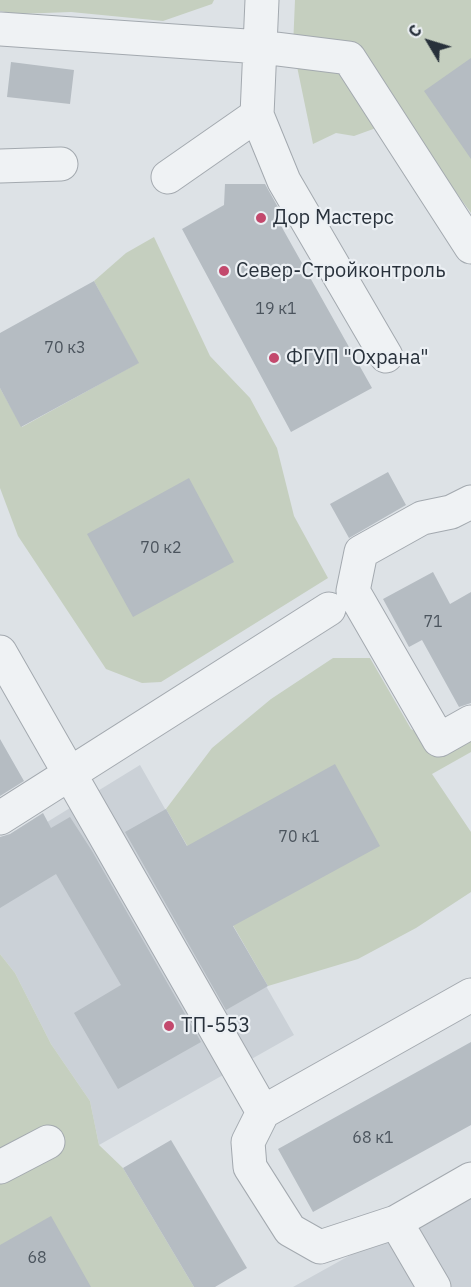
<!DOCTYPE html>
<meta charset="utf-8">
<style>
body{margin:0}
#map{position:relative;width:471px;height:1287px;overflow:hidden;background:#dde2e6;font-family:"IBM Plex Sans",sans-serif}
canvas{display:block}
.north{position:absolute;left:399px;top:12px;width:60px;height:60px;-webkit-text-stroke:4px #ecf0f4;paint-order:stroke;rotate:308deg;font-size:16px;font-weight:700;line-height:24px;text-align:center;color:#28313b}
.north::after{content:'';display:block;margin:auto;width:21px;height:27px;background:#28313b;clip-path:polygon(50% 0,100% 100%,50% 72%,0 100%)}
</style>
<div id="map">
<canvas width="471" height="1287"></canvas>
<div class="north">С</div>
</div>
<script>
const c = document.querySelector('canvas').getContext('2d');
c.lineJoin = 'round';
function fill(path, color) { c.fillStyle = color; c.fill(path, 'evenodd'); }
function stroke(path, color, width, dash) { c.strokeStyle = color; c.lineWidth = width; c.lineCap = dash ? 'butt' : 'round'; c.setLineDash(dash || []); c.stroke(path); }
function drawText(font, color, halo, rows, align = 'center') {
  c.font = font + ' "IBM Plex Sans",sans-serif'; c.lineWidth = 4.5; c.setLineDash([]); c.textBaseline = 'middle'; c.strokeStyle = halo; c.fillStyle = color; for (const [text, x, y, turn = 0] of rows) {
    c.save(); c.translate(x, y); c.rotate((+turn || 0) * Math.PI / 180); c.textAlign = isNaN(turn) ? turn : align; if (halo) c.strokeText(text, 0, 0); c.fillText(text, 0, 0); c.restore();
  }
}
fill(new Path2D(`
 M140,765l154,270 -195,110 -9,-44 -39,-57 -36,-71 -15,-19v-103z
 M471,1186v101h-178l99,-55z`), '#cbd1d7');
fill(new Path2D(`
 M0,0h214l-2,4 -49,17 -92,-9 -54,2 -17,-3z
 M295,0h176v213l-43,-59 -41,-30 -33,12 -18,-3 -23,11 -20,-97z
 M154,237l56,119 40,42 27,50 17,68 34,62 -167,104 -19,1 -36,-14 -88,-133 -18,-48v-100l22,39 116,-64 -44,-82 32,-28z
 M333,658h37l41,71 17,9 43,-4v18l-39,22 39,58v60l-55,36 -58,31 -90,27 -102,-177 46,-61 59,-49z
 M0,954l15,19 36,71 39,57 9,44 24,23 71,119h-194z`), '#c5cfbf');
fill(new Path2D(`
 M471,58v101l-47,-68z
 M11,62l63,8 -4,34 -63,-7z
 M225,184h40l14,25 -4,6 97,173 -81,44 -109,-203 42,-24z
 M94,281l45,82 -118,64 -21,-39v-55z
 M388,472l18,33 -57,33 -19,-34z
 M189,478l45,84 -101,55 -46,-83z
 M433,572l17,32 21,-12v111l-12,4 -37,-67 -13,7 -26,-48z
 M0,739l24,42 -24,15z
 M335,764l45,82 -147,80 35,60 -42,24 -101,-178 41,-23 21,37z
 M43,813l8,15 19,-11 22,34 109,191 -83,47 -44,-76 47,-28 -65,-111 -56,34v-71l10,-3z
 M471,1042v83l-158,87 -35,-63z
 M171,1140l76,128 -32,19h-21l-71,-119z
 M51,1216l40,71h-91v-42z`), '#b5bcc2');
const minor = new Path2D(`
 M262,0l-5,115 27,66 102,175
 M0,29l261,18 88,11 122,189
 M0,166l61,-2
 M168,177l89,-62
 M471,502l-20,10 -29,6 -61,34 -8,39 86,149 32,-18
 M0,652l263,460
 M0,818l329,-209
 M471,995l-208,117 -15,30 2,25 40,63 30,17 76,-25 75,-43
 M0,1167l48,-25
 M396,1222l38,65`);
stroke(minor, '#a3a9af', 35);
stroke(minor, '#eff2f4', 33);
for (const [x, y, r, color] of [
 [261,218,6,"#c3496d"],
 [224,271,6,"#c3496d"],
 [274,358,6,"#c3496d"],
 [169,1026,6,"#c3496d"]
]) { const dot = new Path2D(); dot.arc(x, y, r, 0, 2 * Math.PI); c.fillStyle = color; c.fill(dot); stroke(dot, '#ecf0f4', 2); }
drawText('16px', '#4b545d', null, [
 ["19 к1",276,309],
 ["70 к3",65,348],
 ["70 к2",161,548],
 ["71",433,622],
 ["70 к1",299,837],
 ["68 к1",373,1138],
 ["68",37,1258]
]);
drawText('20px', '#28313b', '#ecf0f4', [
 ["Дор Мастерс",273,218],
 ["Север-Стройконтроль",236,271],
 ["ФГУП \"Охрана\"",286,358],
 ["ТП-553",181,1026]
], 'left');
</script>
